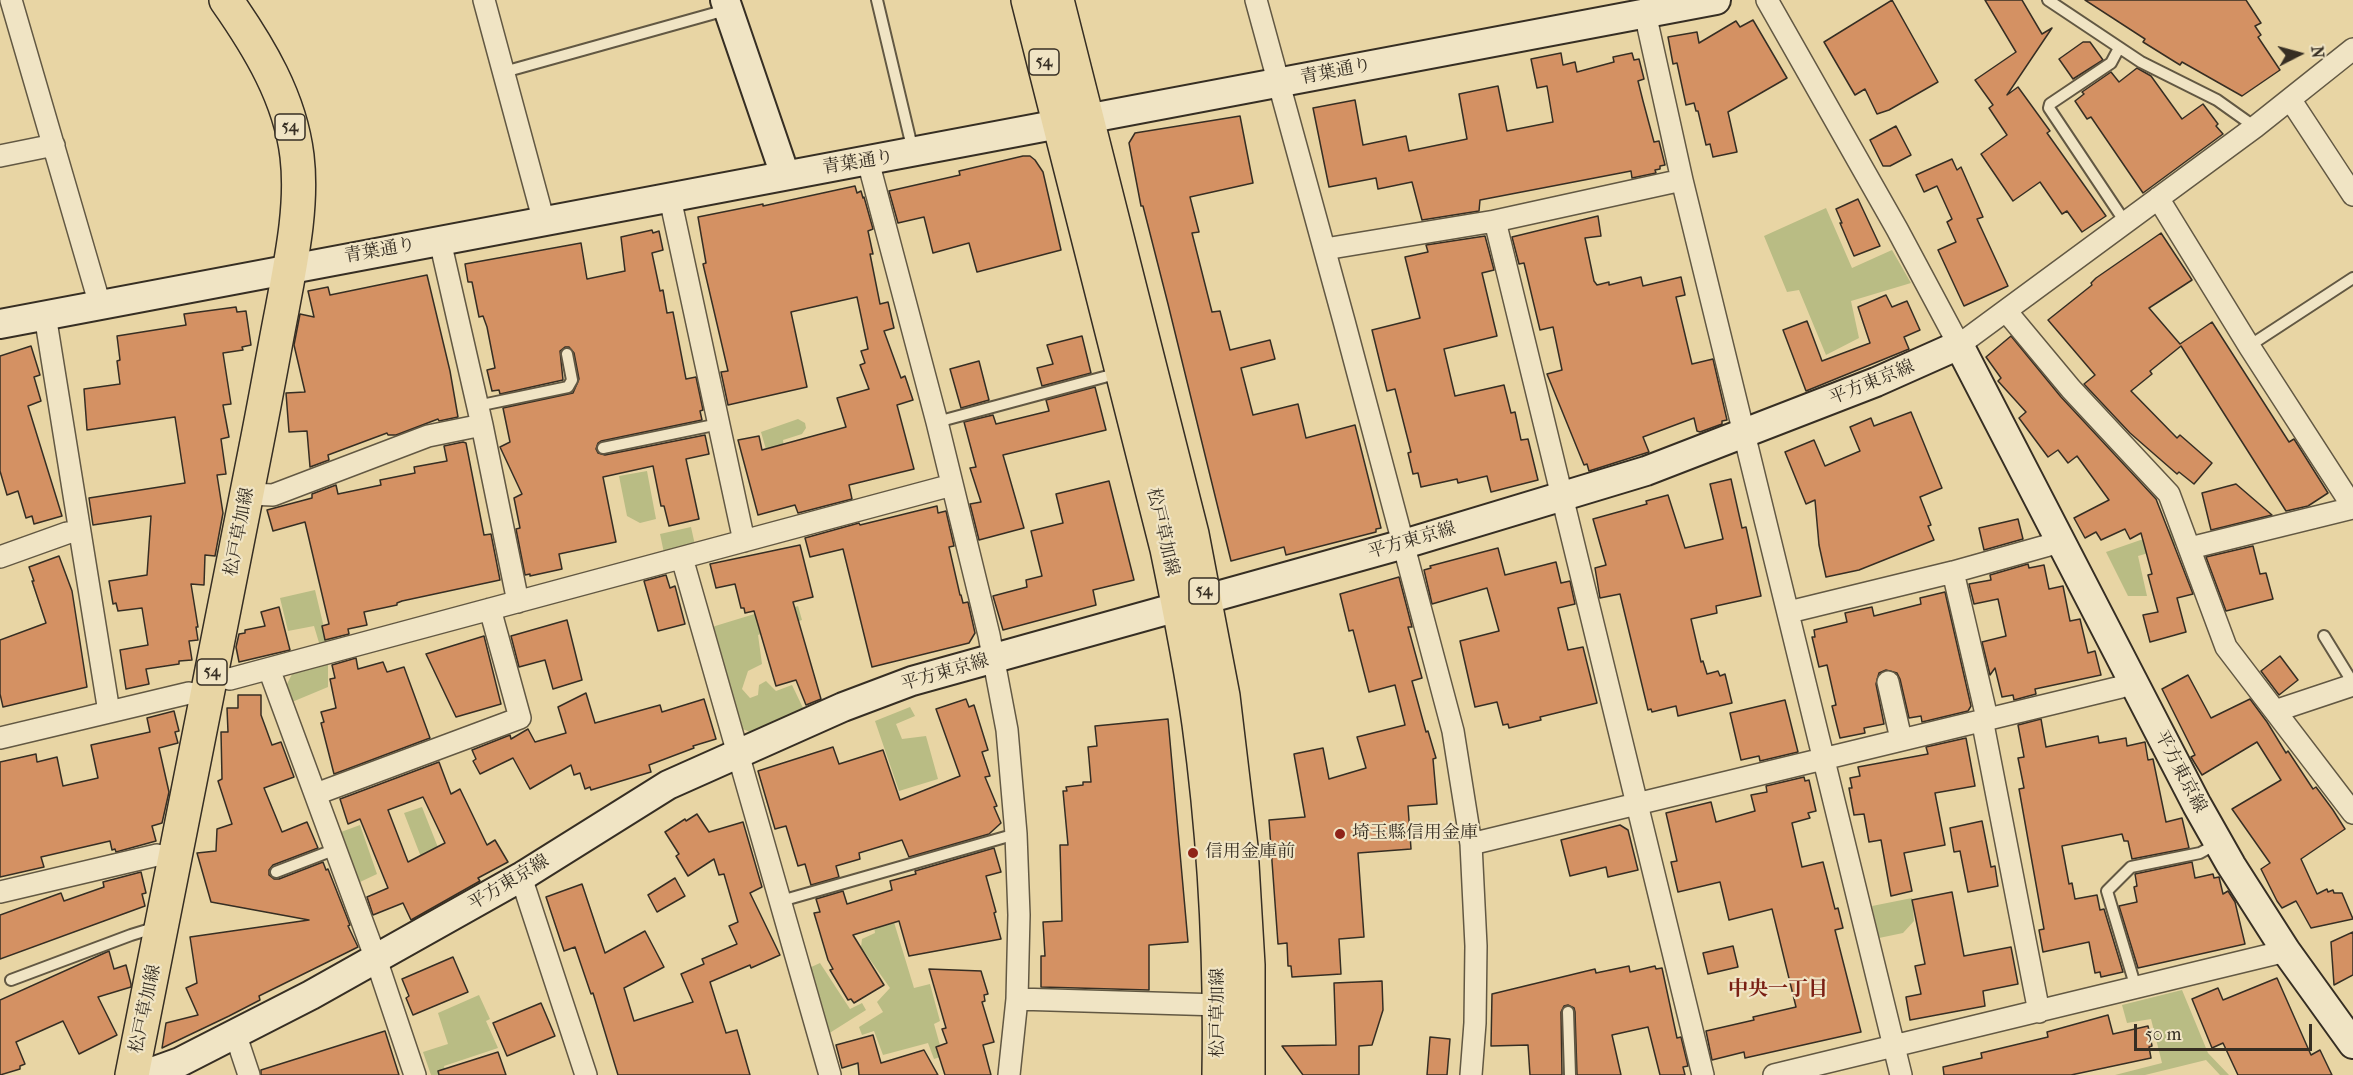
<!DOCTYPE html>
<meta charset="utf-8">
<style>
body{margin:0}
#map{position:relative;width:2353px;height:1075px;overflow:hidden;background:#e8d5a4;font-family:"IM FELL French Canon",serif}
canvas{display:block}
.north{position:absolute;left:2269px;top:24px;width:60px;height:60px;-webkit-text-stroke:4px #f0e4c4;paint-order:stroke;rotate:84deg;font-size:16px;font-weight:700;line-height:24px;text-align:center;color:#362e23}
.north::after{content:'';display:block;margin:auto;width:21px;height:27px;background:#362e23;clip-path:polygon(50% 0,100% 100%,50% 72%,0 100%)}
.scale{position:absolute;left:2134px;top:1024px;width:178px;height:27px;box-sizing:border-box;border:3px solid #362e23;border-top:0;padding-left:8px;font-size:18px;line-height:21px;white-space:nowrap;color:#362e23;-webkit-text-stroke:4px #f0e4c4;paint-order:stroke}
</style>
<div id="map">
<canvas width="2353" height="1075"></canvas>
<div class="north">N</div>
<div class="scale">50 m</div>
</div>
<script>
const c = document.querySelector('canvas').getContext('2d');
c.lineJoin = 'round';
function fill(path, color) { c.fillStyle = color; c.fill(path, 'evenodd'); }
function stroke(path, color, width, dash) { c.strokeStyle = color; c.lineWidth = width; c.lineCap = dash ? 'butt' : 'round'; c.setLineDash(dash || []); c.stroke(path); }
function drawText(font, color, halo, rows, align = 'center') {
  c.font = font + ' "IM FELL French Canon","Noto Serif JP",serif'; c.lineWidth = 4.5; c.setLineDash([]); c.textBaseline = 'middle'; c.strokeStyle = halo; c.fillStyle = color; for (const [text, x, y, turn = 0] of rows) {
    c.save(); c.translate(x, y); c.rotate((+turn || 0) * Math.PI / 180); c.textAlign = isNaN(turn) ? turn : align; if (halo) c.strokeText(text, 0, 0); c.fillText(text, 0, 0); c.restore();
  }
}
fill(new Path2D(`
 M1826,208l26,60 40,-18 19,33 -60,18 8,37 -33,17 -27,-65 -12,2 -23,-56z
 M798,419l7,4 1,5 -4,6 -19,6 3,28 -13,6 -12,-42z
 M647,471l9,48 -16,4 -13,-7 -8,-40z
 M691,527l4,18 -31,8 -4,-19z
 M2175,528l5,16 -42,12 9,40h-19l-22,-44z
 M315,590l11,46 9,-1 2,6 -17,5 -6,-20 -26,5 -8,-33z
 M798,606l4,14 -44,15 4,29 -14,7 -6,18 8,9 8,-3 1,-10 7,-4 10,10 16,-6 12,25 -54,22 -10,-4 -28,-101 62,-19 2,5z
 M328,663v24l-36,15 -6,-16 7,-14z
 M910,707l5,9 -19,8 6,15 24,-3 12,43 -39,12 -24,-70z
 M422,807l17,43 -18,7 -17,-44z
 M360,825l17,49 -17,8 -19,-50z
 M1912,898l2,23 -11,12 -24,5 -7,-32z
 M893,919l21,69 16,-4 10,37 -6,3 9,32 -9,3 -6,-16 -45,12 -9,-24 -12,4 -3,-8 24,-15 -6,-10 13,-14 -29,-41 1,-8 13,-6 -1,-8z
 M820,963l30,46 12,-6 4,7 -38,24 -19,-66z
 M2182,990l26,63 21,22h-9l-14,-15 -61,15h-30l47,-12 -11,-44 -24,4 -5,-18z
 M479,995l11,24 -4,2 12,27 -54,18 2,9h-15l-8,-23 25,-8 -10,-31z`), '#b9bc84');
const building = new Path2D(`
 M1892,0l46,82 -49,28 -12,4 -12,-25 -10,6 -31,-53z
 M1985,0h37l20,34 10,-6 -45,67 11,-8 32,44 -3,2 59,83 -24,16 -15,-21 -5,3 -22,-32 -27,19 -32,-47 26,-19 -18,-27 4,-3 -18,-25 41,-28z
 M2085,0h161l15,23 -6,3 6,9 -3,2 22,33 -38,26 -60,-34 -2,3 -37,-23 2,-3z
 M1753,20l34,58 -59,34 9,40 -24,5 -3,-13 -4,1 -8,-34h-2l-2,-8 -8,2 -9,-42 -4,1 -5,-27 29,-5 2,11 37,-22 4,6z
 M2083,42h7l13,18 -30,19 -14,-20z
 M1561,53l2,12 12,-3 2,10 37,-10 -1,-5 19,-4 2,7 5,-1 5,20 -6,2 5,20 11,41 5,-1 6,24 -5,1v3l-5,1 1,3 -24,5 -1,-7 -151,29 -1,11 -57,9 -10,-38 -34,7 -2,-11 -47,9 -16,-79 42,-8 8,45 43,-9 3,15 58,-12 -8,-45 39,-8 9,45 46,-9 -6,-36 -10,2 -6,-29z
 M2137,68l14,8 31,43 21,-15 15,20 -2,2 7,8 -80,59 -52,-76 -4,2 -12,-18 9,-7 -2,-2 29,-20 8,10z
 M1240,116l13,67 -63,14 9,35 -7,1 20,79 8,-1 10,39 40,-10 5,19 -34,9 12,47 45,-11 8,34 49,-13 26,103 -5,1v3l-90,23 -2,-8 -53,14 -63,-257 -25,-98h-2l-12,-63 6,-10z
 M1896,126l15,29 -21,11h-7l-13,-26z
 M1023,156h7l5,4 8,12 18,78 -84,22 -8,-29 -36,10 -9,-36 -26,6 -9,-32 71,-16 -1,-4z
 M1952,159l5,11 4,-3 22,50 -6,2 31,67 -44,20 -26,-56 18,-8 -9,-20 5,-3 -15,-33 -13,6 -8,-17z
 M855,186l2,7 4,-2 2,7 1,-1 9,32 -5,2 5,23h-3l10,50 8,-2 6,26 -10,3 17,47 4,-2 8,24 -16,5 17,64 -65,16 3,14 -54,14 -3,-8 -37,10 -20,-75 21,-4 3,14 84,-23 -9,-29 32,-9 -9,-24 5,-2 -4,-12 7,-2 -11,-52 -66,15 16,75 -79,18 -7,-33 7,-1 -25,-107 3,-1 -8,-46 65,-13v2z
 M1858,199l22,47 -26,10 -14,-33h2l-6,-14z
 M1598,216l3,20 -16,2 9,43 3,4 12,-3v3l32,-8 2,9 38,-9 4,18 -9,2 16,67 21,-5 14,61 -5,1v3l-22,8 -3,-1 -3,-13 -51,19 6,15 -60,19 -2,-7 -3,1 -37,-91 15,-4 -9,-43 -13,3 -16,-67 -5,1 -7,-27z
 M652,230l1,3 6,-2 4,19 -11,3 8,38 3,-1 4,23 6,-1 13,67 10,-2 7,33 -3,1 2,9 -101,21 -3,2 -2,6 2,4 7,2 100,-20 4,19 -23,5 13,60 -30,7 -5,-20h-3l-8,-40 -50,11 13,65 -57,12 3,15 -32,7v-2l-5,1 -9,-46 4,-1 -6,-30 8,-4 -22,-47 10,-5 -7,-34 70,-15 6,-14 -5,-26 -5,-6h-4l-5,4 3,29 -63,14 -1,-4 -7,1 -5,-21 8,-2 -8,-41 -4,-11 -4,1 -7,-35h-4l-3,-18 116,-21 6,36 38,-8 -4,-34z
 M2161,233l31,47 -43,28 31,36 32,-22 77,120 5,-3 34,54 -20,13 -22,5 -105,-165 -31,25 2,3 -21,17 46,47 3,-3 32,28 -18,21 -15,-12 -2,2 -47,-41 -46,-49 11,-9 -47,-55 44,-35 -1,-2 5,-5z
 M1485,236l9,34 -12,3 15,63 -53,13 11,47 49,-11 7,28 4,-1 6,28 7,-1 10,41 -47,12 -4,-16 -29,7 -1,-4 -36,8 -3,-14 -5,1 -5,-21 3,-1 -16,-63 -8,2 -15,-61 48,-12 -15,-61 23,-5 -2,-7z
 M427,275l23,96 8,46 -19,4 -1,-2 -42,16h-8l-1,-2 -59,22 1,5 -19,7 -3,-36 -18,1 -3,-39 19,-1 -11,-47 6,-31 14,3 -6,-26 20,-4 2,8z
 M1886,295l6,12 15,-6 13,29 -16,7 5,12 -103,42 -23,-61 24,-9 15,40 48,-18 -12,-36z
 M236,307l1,5 9,-1 5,34 -9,2 1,3 -20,3 8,51 -8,1 6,32 -8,2 5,35 -9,1 6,38 -8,43 -10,-1 -1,30 -13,-1 7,43h-2l2,13 -9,1 3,19 -13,1v3l-33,5 3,15 -23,5 -6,-39 28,-5 -6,-37 -24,3 -2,-8 -3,1 -4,-23 38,-6 4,-59 -58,9 -4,-27 96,-15 -10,-66 -88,13 -3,-41 36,-5 -3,-23 3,-1 -3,-24 69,-11 -2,-11z
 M1082,336l9,37 -49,13 -5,-18 16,-4 -6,-19z
 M2011,336l50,61 95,102 37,95 -16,4 9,34 -36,10 -7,-27 15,-3 -10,-37 4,-1 -11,-41 -11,6 -5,-10 -24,11 -5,-8 -11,6 -11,-20 35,-18 -32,-44 -9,7 -10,-13 -10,7 -29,-39 7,-6 -28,-31 3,-3 -15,-21z
 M31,346l9,29 -6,2 7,24 -13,5 34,110 -28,8 -2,-8 -6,2 -8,-27 -11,4 -7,-24v-115z
 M979,361l10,39 -28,8 -11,-39z
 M1095,387l11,43 -103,25 21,73 -45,12 -9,-36 11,-2 -11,-34 6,-1 -12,-45 29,-7 3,9 53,-13 -3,-11z
 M1911,412l31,76 -22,9 11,28 -3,1 6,14 -75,30 -33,7 -7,-32 -4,-45 -9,4 -21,-52 29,-12 11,26 35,-15 -10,-24 21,-9 3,8z
 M463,442l3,1 18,92 7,-1 9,46 -98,21 -5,2v2l-33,7 3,13 -19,4 1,5 -24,6 -3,-14 7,-2 -24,-102 -32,9 -6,-21 45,-12v-4l24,-9 2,9 43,-9 -1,-5 35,-7 -1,-6 33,-6 -3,-15z
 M1731,479l11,49 4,-1 15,69 -45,10 1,7 -26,6 10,43 2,-1 4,13 11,-3 2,5 5,-2 7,29 -54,13 -2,-10 -24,6 -1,-3 -3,1 -28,-116 -20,4 -5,-30 11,-3 -13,-46 54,-15 -1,-3 22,-6 17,53 38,-9 -13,-55z
 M1109,481l25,99 -41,10 3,15 -93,25 -10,-34 34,-9 -1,-7 16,-4 -11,-45 32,-8 -7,-29z
 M2236,484l36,31 -61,15 -9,-37z
 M937,506l1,7 8,-2 8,35 -5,1 11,48h1l2,8 5,-1 7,31 -6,10 -97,24 -29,-118 -33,8 -5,-19 54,-15 1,2z
 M2018,519l5,20 -39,11 -5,-22z
 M800,545l13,52 -20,5 28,97 -15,6 -10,-25 -20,6 -22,-75 -9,2 -1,-5h-3l-6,-24 -19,4 -6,-24z
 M2253,546l7,28 6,-1 7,26 -47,12 -20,-54z
 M1498,548l7,27 51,-13 5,21 9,-2 5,23 -17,4 10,42 15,-3 14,56 -57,14 1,3 -32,8 -1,-4 -5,1 -6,-23 -22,5 -15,-66 39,-10 -12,-43 -55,16 -8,-34 7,-2 -1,-2z
 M59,556l13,35 15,96 -84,20 -3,-13v-54l46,-17 -14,-42h2l-5,-14z
 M2028,564l1,4 15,-3 5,24 14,-3 7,35 10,-2 8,34 7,-2 6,24 -66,14 1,5 -22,6 -1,-5 -11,2 -7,-29 -5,7 -8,-33 24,-6 -8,-37 -24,5 -5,-20 22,-4 -1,-5z
 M666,575l4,13 5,-2 10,38 -27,7 -14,-50z
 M1399,577l13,50h-4l14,51 -10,3 14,51 2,-1 8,27 -3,1 4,45 -29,2 3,43 -53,4 6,84 -25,2 2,35 -49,3 -1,-11h-3l-1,-23 -9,1 -9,-124 36,-3 -11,-63 29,-6 6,31 37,-11 -9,-31 48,-12 -10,-40 -26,7 -16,-62 -4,1 -9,-37z
 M1945,592l26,114 -3,5 -46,11 -1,-6 -12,2 -9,-39 -3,-6 -11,-3 -7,3 -3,11 8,40 -20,4 1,5 -25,5 -8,-32 4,-1 -9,-40 -8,2 -7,-30h3l-1,-7 33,-8 -2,-9 27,-6 2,9 47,-12 -1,-6z
 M279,607l11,43 -51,12 -3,-15 3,-13 6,-1v-3l20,-4 -4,-14z
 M567,620l15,60 -29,9 -8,-29 -26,7 -8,-31z
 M484,636l17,68 -45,13 -30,-63z
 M2280,656l18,24 -19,15 -18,-24z
 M356,658l2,11 25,-7 4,10 17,-5 26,71 -96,36 -13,-51 3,-1 -3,-10 15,-4 -6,-29 5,-1 -3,-13z
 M2188,675l23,43 39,-19 17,23 19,31 2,-2 25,38 3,-2 17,23 12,19 -44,30 16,35 10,-5 1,3 5,-2 1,3h8l11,26 -42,9 -15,-27 -14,7 -5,-7 -16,-32 9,-6 -38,-54 49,-29 -24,-38 -55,33 -11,-18 4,-2 -33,-66z
 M586,693l9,30 65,-18 2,7 42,-13 12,40 -23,7 1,2 -45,17 2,7 -60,18 -1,-3 -5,2 -5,-16 -6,2 -3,-10 -41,24 -17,-31 -33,16 -7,-13 3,-2 -4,-9 38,-15 1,4 17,-10 7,13 31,-9 -8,-26z
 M238,695h23v20l11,30 9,-3 13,35 -30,11 18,44 25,-10 11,26 -45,17 -4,5v5l5,4h5l44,-17 3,8 2,-1 22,56 -2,1 10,21 -99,49 1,4 -31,16 -67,32 4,-25 32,-8 -12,-27 11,-5 -7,-46 119,-17 -98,-18 -14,-49 19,-2 1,-22 15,-5 -14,-43 4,-2 -1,-47h7l-1,-24h11z
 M966,699l3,8 5,-2 14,45 -6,2 8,24 -5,1 12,29 -3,1 7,16 -12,11 -80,23 -7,-17 -43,13 1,6 -24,7 3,11 -28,8 -6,-21 -7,2 -12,-40 -11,3 -17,-58 75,-24 6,17 44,-14 17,50 60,-24 -24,-67z
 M1785,700l13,52 -38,9 -1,-5 -18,4 -11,-47z
 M174,711l5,20 -4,1 3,11 -19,5 10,44 -7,31 -10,3 4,15 -40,11 -1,-3 -3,1 -2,-9 -69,16 3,10 -44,10v-115l36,-8 1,8 20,-5 6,29 35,-8 -7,-33 59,-13 -3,-14z
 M1168,719l20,223 -39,3v45l-108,-3v-31h4l-2,-34 19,-1 -2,-76h8l-5,-54h4l-1,-4 17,-2v-3h8l-3,-35 9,-1 -2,-20z
 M2041,719l5,28 52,-11 1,7 27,-5 1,8 18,-4 3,18 5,-1 13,63 16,-4 7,30 -57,11 -4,-18h-4l-2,-7 -60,12 7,38 3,-1 3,16 22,-4 3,15 4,-1 19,63 -22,5 -1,-5 -5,1 -6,-31 -46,10 -4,-22 5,-1 -25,-140 5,-1 -6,-30 6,-1 -6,-32z
 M1966,738l9,48 -40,7 10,52 -41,8 8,38 -21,5 -10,-56 -12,2 -5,-28 -10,1 -5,-27h3l-2,-10 10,-2 -2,-9 70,-13 -2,-7z
 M439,762l12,32 9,-5 27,56 8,-5 13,22 -30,16 2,3 -69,39 -8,-17 -30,12 -6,-18 21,-9 -28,-69 -12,5 -8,-25zM423,797l22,46 -37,19 -20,-52z
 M1804,777l1,4 4,-1 7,31 -8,2 2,5 -18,5 10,44 21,-5 12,47 3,-1 5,20 -8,2 26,102 -116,26 -1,-6 -32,8 -6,-29 48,-11 -1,-3 43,-10 -24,-98 -43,11 -9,-38 -42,10 -7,-30 6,-1 -11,-48 45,-11 5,20 39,-11 -4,-16 16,-3 -1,-6z
 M697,814l12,18 34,-10 19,65 -12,6 30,62 -29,13 -1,-3 -40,17 16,51 11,-3 13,45h-132l-25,-82 -2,1 -16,-47 -11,4 -18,-54 36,-13 23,69 40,-22 19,36 -40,21 10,33 59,-19 -12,-28 23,-10 -2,-5 35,-15 -8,-18 9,-4 -14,-48 -5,1 -5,-16 -26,17 -12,-20 3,-2 -14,-22 20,-13 1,2z
 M1982,821l9,46 4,-1 3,20 -30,6 -8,-41 -6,1 -4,-24z
 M1620,825l8,5 10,40 -30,7 -2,-10 -36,9 -9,-36z
 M994,848l7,24 -15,4 10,36 -2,1 7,26 -92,17 -10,-35 -46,14 31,50 -30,18 -3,-4 -3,1 -18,-30 3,-1 -5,-9 -14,-47 6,-1 -4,-13 27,-8 4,13 45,-14 -2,-9 26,-7 -1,-3z
 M2192,862l3,16 18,-4 1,4 5,-1 4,17 5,-3 7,11 10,42 -107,24 -19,-62 18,-4 -3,-15 3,-1 -2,-12z
 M141,872l5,21 -4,1 3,12 -145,53v-44l61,-22 3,8 40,-14 -1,-5z
 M675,878l10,18 -28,16 -9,-17z
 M1952,892l12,64 47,-9 7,37 -35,7 2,15 -75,14 -4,-23 15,-3 -6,-28 10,-2 -13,-64z
 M2353,932v43l-19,10 -3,-43z
 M1733,946l5,21 -30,7 -5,-21z
 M109,951l5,18 12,-4 5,19v3l-33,10 19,38 -38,19 -16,-33 -47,21 9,22 -5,2v3l-20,6v-75z
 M453,957l15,35 -55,23 -7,-17 3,-2 -7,-17z
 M1629,966l1,6 25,-6 1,3 6,-1 15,70 4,-1 7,29 -5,1 2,8h-25l-12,-48 -36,8 9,40h-44l-2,-63 -1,-4 -6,-3 -4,1 -3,6 1,63h-32l-2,-30 -37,1 1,-52 103,-25 1,4z
 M929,969l52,2 7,23 -4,1 1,6 -3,1 12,40 -11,3 8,30h-46l-9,-28 11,-4 -5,-14 4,-1z
 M2277,978l34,77 9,-5 12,25h-94l-15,-32 -11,5 -20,-49 26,-11 5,12z
 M1382,981l1,29 -11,35 -13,1v29h-56l-21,-29 54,-1 -2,-62z
 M541,1003l14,33 -48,20 -14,-33z
 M2108,1015l5,19 35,-8 4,20 -3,1 2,11 -80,17h-127l-1,-8 39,-9 -1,-5 67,-16 -1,-5z
 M385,1031l14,44h-138v-5z
 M873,1035l8,28 43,-13 14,25h-79l-1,-12 -16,5 -6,-23z
 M1430,1037l20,2 -3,36h-20z
 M498,1052l8,23h-67l-1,-4z`);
fill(building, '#d49163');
stroke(building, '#362e23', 1.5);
const lane = new Path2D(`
 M877,0l36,151
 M2048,0l93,62 76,38 38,27
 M2119,48l-8,15 -61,41 -1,4 76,114
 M504,72l222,-62
 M2249,346l104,-68
 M477,406l91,-19 4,-7 -5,-26
 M937,422l182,-49
 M603,448l116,-24
 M2324,636l29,47
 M276,872l60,-23
 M781,901l235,-67
 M11,980l120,-45 26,-8
 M2136,988l-29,-97 24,-24 69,-14 18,-10
 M1568,1012l2,63`);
const street = new Path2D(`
 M11,0l89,305
 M484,0l60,222
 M1256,0l88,321 109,410 18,113 5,102 -1,77 -4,52
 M1767,0l130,229 62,116 296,-218 98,-78
 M1645,13l37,167 219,895
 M2290,99l63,96
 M0,156l54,-11
 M868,161l69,261 52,213 18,95 9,104 3,81 -2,84 -8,76
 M670,198l74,343
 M2158,198l91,148 104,161
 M1495,221l208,854
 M440,241l42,184 36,177
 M1325,249l170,-28 187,-41
 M2006,311l65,78 98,105 57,153 127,166
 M45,315l64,397
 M247,494l26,1 155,-59 54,-11
 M2190,548l163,-40
 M0,557l67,-24 11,-2
 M682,558l148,517
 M1953,572l34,146
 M1789,612l164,-40 107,-30
 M269,669l107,290 39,116
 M212,675l18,4 722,-194
 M1888,682l13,57
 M2275,711l78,-26
 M1982,719l57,293
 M0,738l189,-45 18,3
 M316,794l204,-76 -30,-109
 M1471,844l650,-157 11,-7
 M521,877l65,198
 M0,892l157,-37 19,3
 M1017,999l203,6
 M235,1033l14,42
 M1774,1075l512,-124`);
const secondary = new Path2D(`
 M725,0l60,175
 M0,324l1716,-324
 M144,1075l36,-13 131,-67 210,-118 147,-92 175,-78 69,-26 492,-137 242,-73 230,-89 83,-37 238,460 34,60 55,86 67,93`);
const primary = new Path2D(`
 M1028,0l139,549c12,58 24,117 32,175 16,117 22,234 20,351
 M1057,0l135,534 31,162 18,151 7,118v110
 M132,1075c42,-209 84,-418 124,-628 9,-45 17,-91 26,-137 9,-49 21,-104 15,-154 -7,-58 -38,-109 -71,-156`);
stroke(lane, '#625843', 14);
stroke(street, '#625843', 24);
stroke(secondary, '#362e23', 32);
stroke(primary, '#362e23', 36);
stroke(lane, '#f0e4c4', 10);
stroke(street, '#f0e4c4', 21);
stroke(secondary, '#f0e4c4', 28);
stroke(primary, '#e8d5a4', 33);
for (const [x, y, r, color] of [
 [1340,834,6,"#8f2418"],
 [1193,853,6,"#8f2418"]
]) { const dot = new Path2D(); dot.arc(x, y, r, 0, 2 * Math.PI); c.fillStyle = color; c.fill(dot); stroke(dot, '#f0e4c4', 2); }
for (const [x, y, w] of [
 [1044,62,30],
 [290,127,30],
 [1204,591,30],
 [212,672,30]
]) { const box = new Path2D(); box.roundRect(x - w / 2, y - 13, w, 26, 4.5); c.fillStyle = '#f0e4c4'; c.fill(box); stroke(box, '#362e23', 1.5); }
drawText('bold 16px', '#362e23', null, [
 ["54",1044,62],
 ["54",290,127],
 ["54",1204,591],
 ["54",212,672]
]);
drawText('18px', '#362e23', '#f0e4c4', [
 ["青葉通り",1336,72,-11],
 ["青葉通り",858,163,-9],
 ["青葉通り",380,251,-10],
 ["平方東京線",1872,383,-22],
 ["松戸草加線",240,532,-79],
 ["松戸草加線",1162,532,77],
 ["平方東京線",1412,541,-16],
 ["平方東京線",945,673,-16],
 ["平方東京線",2180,772,62],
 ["平方東京線",509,883,-31],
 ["松戸草加線",146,1009,-78],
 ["松戸草加線",1219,1013,-90]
]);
drawText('18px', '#362e23', '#f0e4c4', [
 ["埼玉縣信用金庫",1352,834],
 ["信用金庫前",1205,853]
], 'left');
drawText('bold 20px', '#7a1f14', '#f0e4c4', [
 ["中央一丁目",1778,990]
]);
</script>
